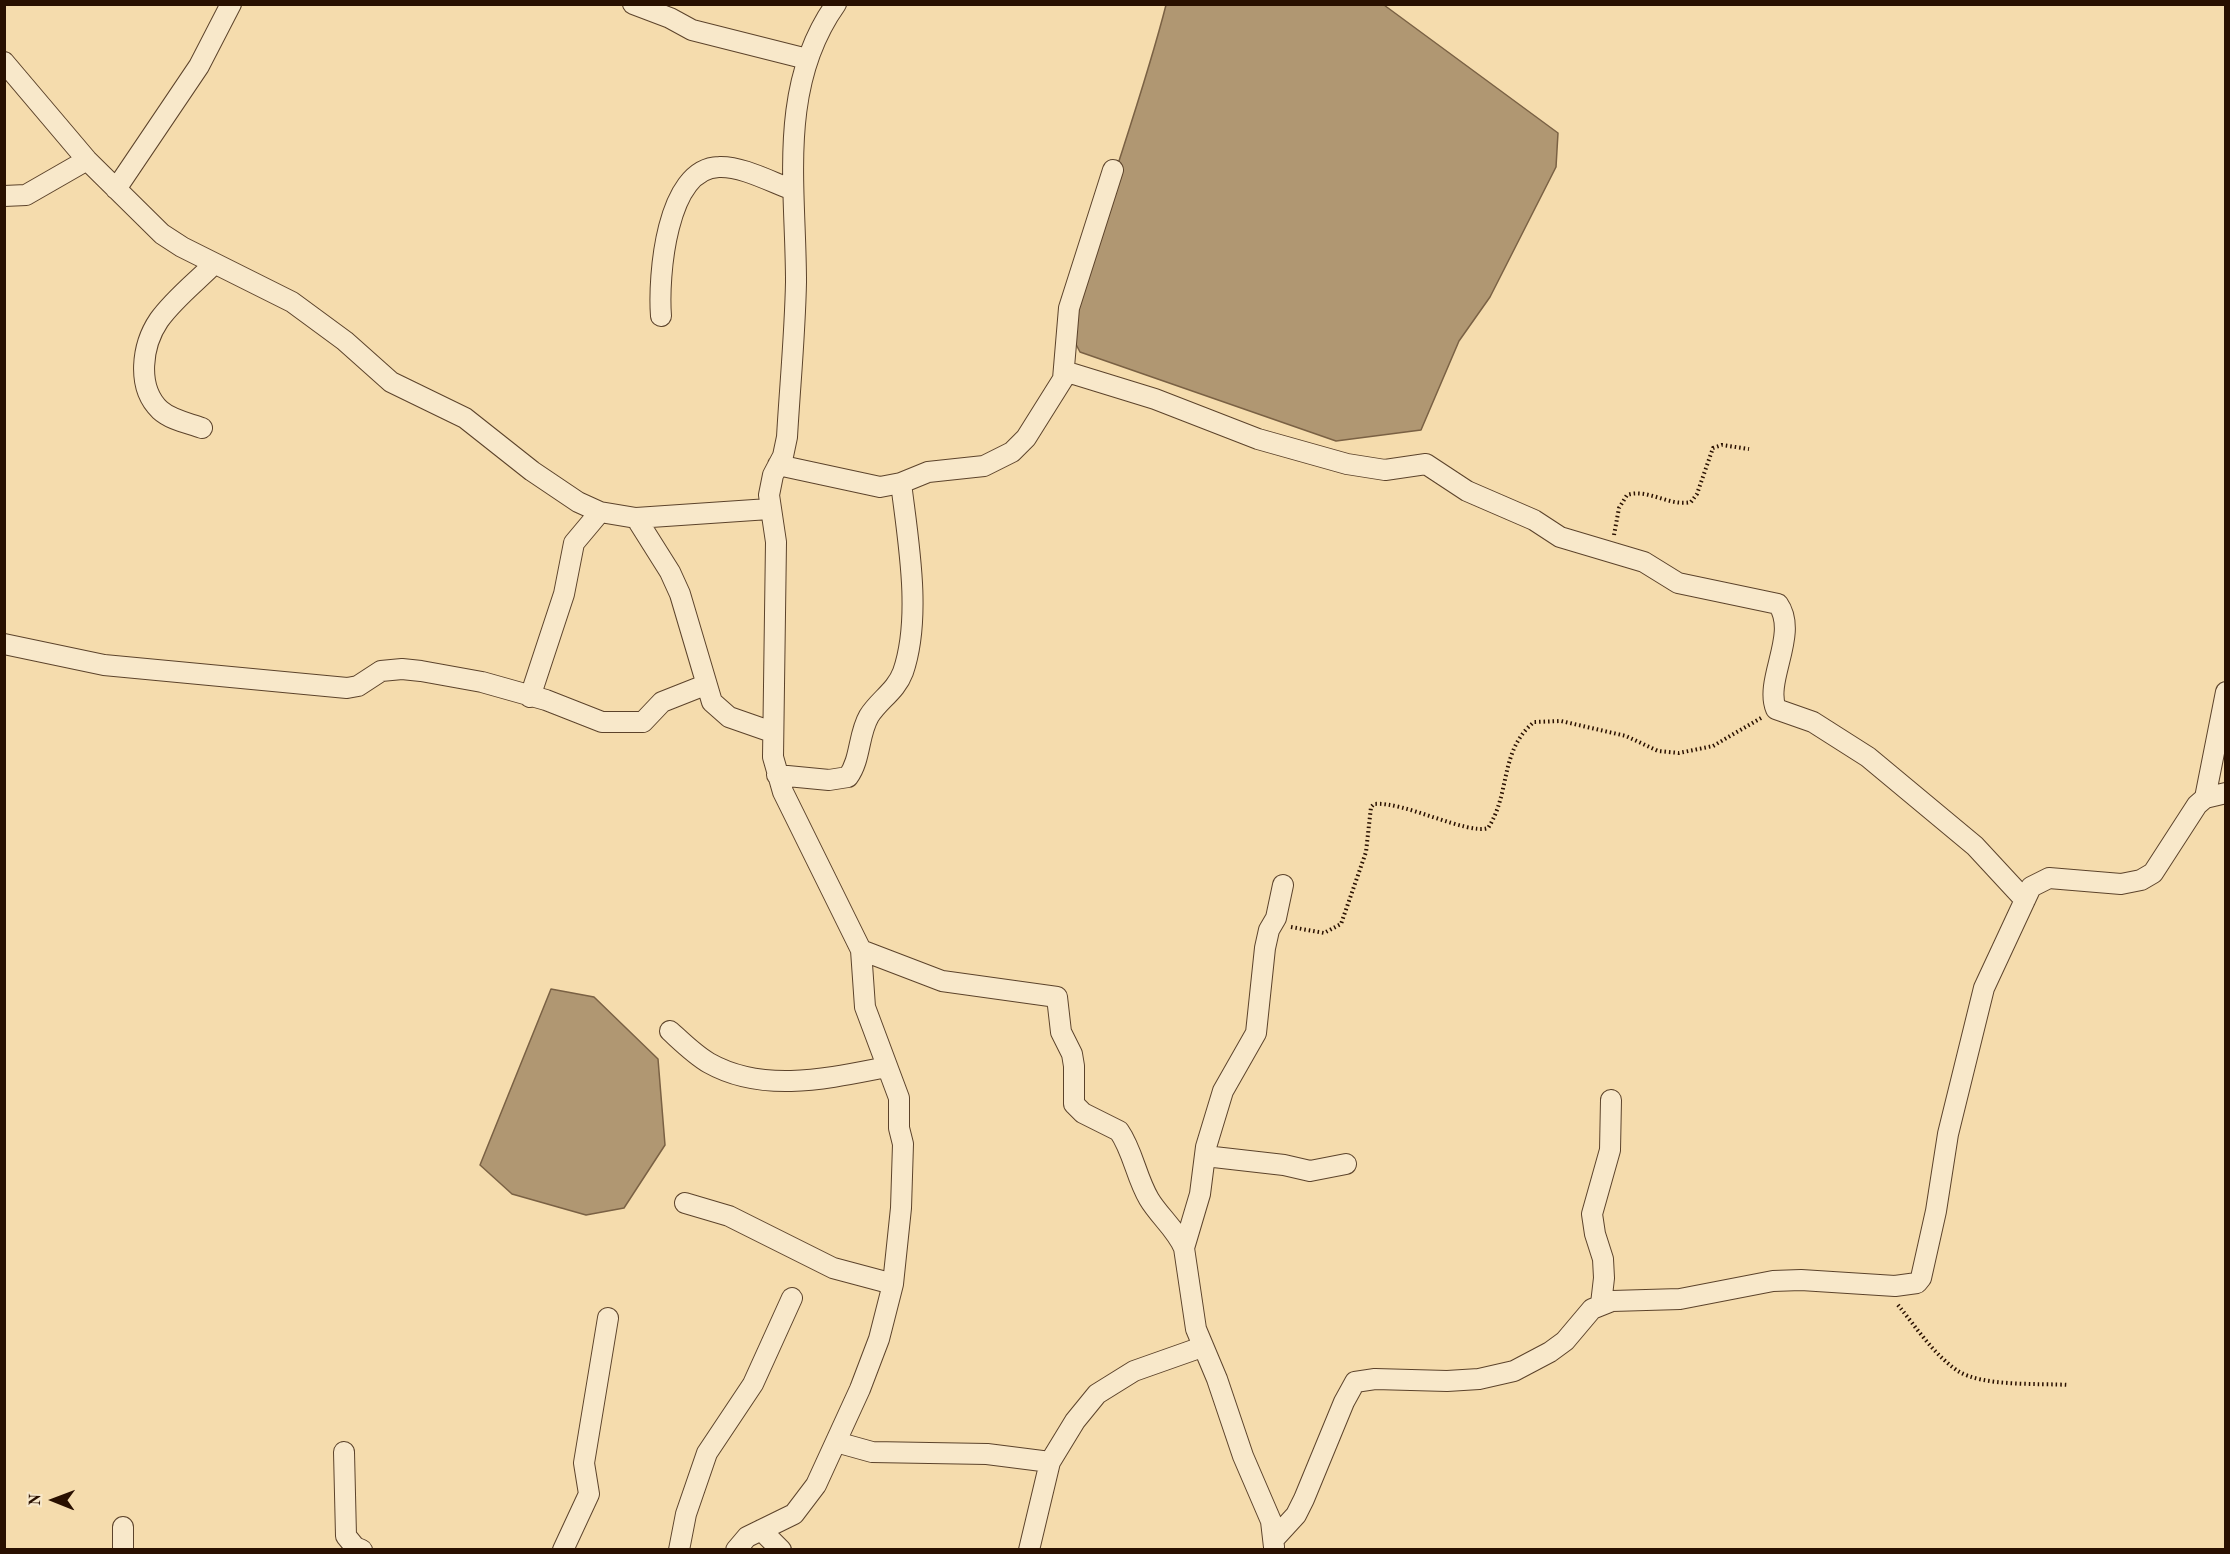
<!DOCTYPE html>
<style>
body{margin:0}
#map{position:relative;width:2230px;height:1554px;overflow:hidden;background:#f5dcad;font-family:"Old Standard TT",serif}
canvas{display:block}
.frame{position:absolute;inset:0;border:6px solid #291000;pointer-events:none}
.north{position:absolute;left:24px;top:1470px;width:60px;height:60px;-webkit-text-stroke:4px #f8e8ca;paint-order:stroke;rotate:271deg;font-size:16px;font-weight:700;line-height:24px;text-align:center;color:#291000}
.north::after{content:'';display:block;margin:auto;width:21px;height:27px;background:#291000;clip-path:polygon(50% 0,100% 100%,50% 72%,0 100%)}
</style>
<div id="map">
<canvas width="2230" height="1554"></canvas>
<div class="frame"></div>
<div class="north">N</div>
</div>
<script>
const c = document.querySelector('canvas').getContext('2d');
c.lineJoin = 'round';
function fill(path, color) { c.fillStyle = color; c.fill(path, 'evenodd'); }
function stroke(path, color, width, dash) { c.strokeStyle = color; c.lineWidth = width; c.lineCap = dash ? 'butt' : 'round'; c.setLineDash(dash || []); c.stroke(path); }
const water = new Path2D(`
 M1166,5h218l174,128 -2,34 -66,130 -31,44 -38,89 -85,11 -256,-89 -10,-19c24,-111 68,-218 96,-328z
 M551,989l43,8 64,62 7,86 -41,63 -38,7 -74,-21 -32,-29z`);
fill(water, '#b09772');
stroke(water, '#7a6144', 1.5);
const minor = new Path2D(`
 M633,4l37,14 22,12 115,29
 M4,62l83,98 75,74 20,13 110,55 53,39 46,41 74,36 67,53 46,31 22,10 36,6 133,-9
 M116,189l83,-123 32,-62
 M4,196l22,-1 61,-35
 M661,316c-3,-39 5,-148 58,-149 23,-1 52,15 74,23
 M1064,371l91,28 103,40 89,25 38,6 41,-6 41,27 67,29 26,17 84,25 34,21 100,21c21,30 -14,76 -2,105l37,13 55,35 107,89 50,54
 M202,428c-14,-5 -31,-8 -42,-18 -24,-23 -18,-65 -1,-90 15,-21 37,-38 55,-56
 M778,465l102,22 21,-4 27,-11 56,-6 28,-14 14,-14 37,-59 6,-71 44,-138
 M636,518l34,54 10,22 32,108 17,15 43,15
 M4,644l100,21 243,23 11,-2 23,-15 21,-2 19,2 61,11 64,18 56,22h41l19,-20 43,-17
 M530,697l34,-103 10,-51 26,-31
 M777,775l52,5 19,-3c13,-18 10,-42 21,-61 10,-16 27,-25 34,-44 19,-55 5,-132 -2,-189
 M2205,798l21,-106
 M861,950l81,31 115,16 4,35 11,22 2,12v38l9,9 36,18c14,20 17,46 30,68 10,17 27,30 35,49l12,81 21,50 26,77 28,65 3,26
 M670,1031c12,11 25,24 39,32 55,31 121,15 178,4
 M1205,1156l79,9 26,6 36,-7
 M685,1203l44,13 104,52 60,16
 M1184,1248l16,-54 6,-47 17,-56 33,-58 9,-85 4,-18 7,-12 7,-33
 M1601,1304l3,-26 -1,-19 -8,-25 -3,-20 18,-64 1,-50
 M836,1442l36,10 115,2 63,8
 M344,1452l2,84 9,11 7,3
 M123,1527v23
 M761,1530l20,20
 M1274,1539l22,-24 8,-16 40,-97 11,-20 20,-3 72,2 32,-2 35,-8 36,-19 15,-11 27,-32 20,-8 68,-2 93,-18 28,-1 94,6 22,-3 4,-5 15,-67 12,-77 36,-146 47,-101 18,-9 72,6 20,-4 12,-7 44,-68 8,-7 21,-5
 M563,1550l26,-56 -5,-31 24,-145
 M679,1550l7,-36 21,-61 46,-69 39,-86
 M736,1550l11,-13 47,-23 22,-29 44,-96 19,-50 14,-55 8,-76 2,-64 -4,-16v-30l-34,-91 -4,-57 -78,-158 -10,-35 3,-215 -7,-47 4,-20 10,-19 4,-19c3,-52 8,-103 9,-155 0,-95 -19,-195 40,-278
 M1029,1550l21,-88 25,-41 22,-27 37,-23 68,-24`);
stroke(minor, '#5c432b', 22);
stroke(new Path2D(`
 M1614,535l5,-27 8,-13c21,-7 43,12 64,7l6,-8 16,-46 9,-3 27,4
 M1291,927l33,6 17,-9 25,-72 5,-45 3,-3c30,-3 93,31 114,24 23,-35 11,-77 46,-106l27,-1 65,15 32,15 21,2 34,-7 48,-28
 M1898,1305c18,22 36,50 60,66 25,16 81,12 111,14`), '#291000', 4, [1.5, 3]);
stroke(minor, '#f8e8ca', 20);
</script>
